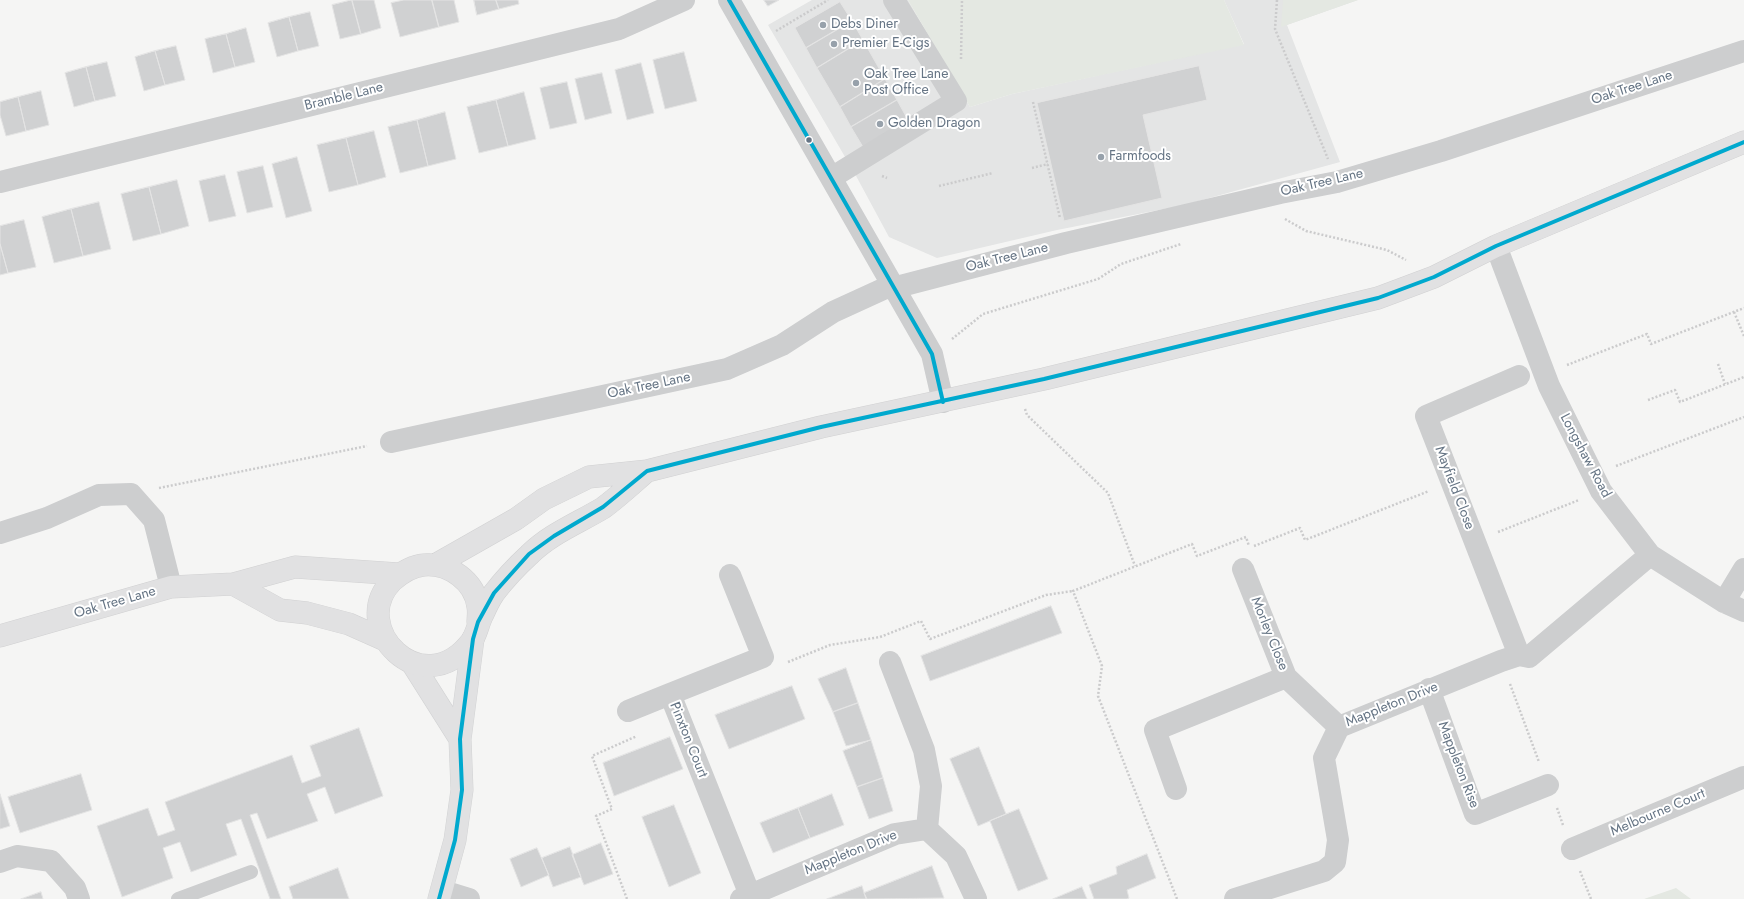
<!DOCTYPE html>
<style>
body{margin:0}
canvas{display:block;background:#f5f5f4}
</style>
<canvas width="1744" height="899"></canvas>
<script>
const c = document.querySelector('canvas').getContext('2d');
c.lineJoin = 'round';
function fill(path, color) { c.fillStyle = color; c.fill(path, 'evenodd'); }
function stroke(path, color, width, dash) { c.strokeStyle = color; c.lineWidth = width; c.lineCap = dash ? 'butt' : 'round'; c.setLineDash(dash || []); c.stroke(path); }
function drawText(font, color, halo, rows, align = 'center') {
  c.font = font + ' Jost,sans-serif'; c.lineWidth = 4; c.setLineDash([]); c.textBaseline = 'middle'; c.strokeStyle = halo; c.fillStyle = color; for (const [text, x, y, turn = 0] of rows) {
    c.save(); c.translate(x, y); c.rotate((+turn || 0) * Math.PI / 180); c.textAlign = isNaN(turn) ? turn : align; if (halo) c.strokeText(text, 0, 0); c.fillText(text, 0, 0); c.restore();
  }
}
fill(new Path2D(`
 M812,0h96l62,107 42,-13 232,-50 -20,-44h134l-71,25 53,137 -156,43 -127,25 -120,28 -48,-21 -34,-63 -87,-149z`), '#e4e5e5');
fill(new Path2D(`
 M908,0h316l20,45 -232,49 -42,13z
 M1283,0h75l-77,27z
 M1676,888l15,11h-47z`), '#e4e8e2');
const building = new Path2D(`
 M352,0l9,34 -21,5 -8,-34z
 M352,0h22l7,28 -20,6z
 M404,0h28l7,27 -39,10 -9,-34z
 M432,0h22l5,22 -20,5z
 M474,0h22l3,9 -22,6z
 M496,0h22l1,4 -20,5z
 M764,0h15l-11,6z
 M840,2l12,19 -46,27 -11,-20z
 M310,12l9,34 -21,5 -9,-34z
 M289,17l9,34 -21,6 -9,-34z
 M852,21l11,19 -46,28 -11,-20z
 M246,28l9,34 -20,5 -9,-33z
 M226,34l9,33 -22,6 -8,-34z
 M863,40l22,39 -45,28 -23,-39z
 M176,46l9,34 -20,5 -10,-34z
 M155,51l10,34 -21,6 -9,-34z
 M684,52l13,49 -32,8 -12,-49z
 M107,62l9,34 -21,5 -9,-34z
 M641,63l13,50 -27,7 -12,-50z
 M1199,66l8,34 -64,15 19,83 -98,23 -27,-118z
 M86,67l9,34 -21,6 -9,-34z
 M602,73l10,40 -27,7 -10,-41z
 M885,79l12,21 -46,27 -11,-20z
 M567,82l10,41 -27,6 -10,-41z
 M41,91l8,34 -23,6 -8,-34z
 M524,92l12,47 -28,7 -12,-46z
 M18,97l8,34 -20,5 -6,-21v-13z
 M496,100l12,46 -29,7 -12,-46z
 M897,100l11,20 -45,27 -12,-20z
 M445,112l11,47 -28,7 -11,-46z
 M417,120l11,46 -28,7 -12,-46z
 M374,131l12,46 -28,8 -12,-47z
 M346,138l12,47 -29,7 -12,-47z
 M297,157l15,54 -26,7 -14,-54z
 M263,166l10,41 -26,6 -10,-41z
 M225,175l11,41 -27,6 -10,-41z
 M177,180l12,46 -28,8 -12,-47z
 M149,187l12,47 -28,7 -12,-47z
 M99,202l12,47 -28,7 -12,-47z
 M71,209l12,47 -29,7 -12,-46z
 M24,220l12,47 -28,6 -8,-29v-18z
 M0,244l8,29 -8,2z
 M1051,606l11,27 -132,48 -9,-25z
 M846,668l12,35 -25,9 -15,-33z
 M792,686l13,33 -76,30 -14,-34z
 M858,703l13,37 -25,6 -13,-34z
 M359,728l24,68 -48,18 -10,-27 -18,7 11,27 -51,18 -10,-26 -7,2 31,84h-11l-29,-80 -15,5 11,31 -46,17 -11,-30 -17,6 10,30 -51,19 -25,-71 51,-18 10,28 17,-6 -10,-28 127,-47 10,28 19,-7 -11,-30z
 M670,737l13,32 -69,27 -11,-33z
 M871,740l12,38 -26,9 -14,-36z
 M979,747l27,67 -28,12 -28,-67z
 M81,774l11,36 -72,23 -12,-36z
 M883,778l10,33 -24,8 -12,-32z
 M0,794l10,32 -10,3z
 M832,794l12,31 -34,13 -12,-30z
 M674,805l27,68 -32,14 -27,-70z
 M798,808l12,30 -37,15 -13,-30z
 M1019,809l29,70 -30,12 -28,-70z
 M601,843l12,31 -29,11 -12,-30z
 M570,847l11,30 -28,10 -11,-29z
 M537,848l12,27 -28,12 -11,-28z
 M1147,854l9,24 -29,12 2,8 -2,1h-33l-5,-14 28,-11 -1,-7z
 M932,866l12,32 -77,1 -3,-6z
 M338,868l11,31h-56l-4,-12z
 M862,886l4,13h-39z
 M1082,887l5,12h-34z
 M41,892l2,7h-22z`);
fill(building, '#d0d1d2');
stroke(building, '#e4e4e4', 1);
const secondary = new Path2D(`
 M412,663l48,76
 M439,899l16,-59 7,-50 -2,-51 13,-100`);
const primary = new Path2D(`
 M435,565l81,-46 28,-20 45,-22 58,-6 174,-44 223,-48 334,-81 56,-21 62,-31 248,-104
 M233,584l47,26 27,3 42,11 36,16
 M478,622c0,-5 1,-10 0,-15 -3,-26 -29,-44 -54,-42 -13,1 -23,8 -32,16 -45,46 30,124 79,61 6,-8 7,-19 12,-28 3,-7 7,-15 11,-21 10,-13 23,-27 35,-38 21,-21 49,-32 74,-47 15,-11 30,-25 44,-37
 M0,636l171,-49 62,-3 62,-17 104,7`);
stroke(secondary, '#d2d3d4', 23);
stroke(primary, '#d1d1d2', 23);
stroke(new Path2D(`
 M1277,0l-2,29 53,130
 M776,31l52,-31
 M961,59l1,-59
 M1033,102l27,116
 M1032,168l16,-4
 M882,176l5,2
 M939,186l54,-13
 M1285,219l21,12 81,19 19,10
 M1734,312l10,24
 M952,339l31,-25 115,-35 23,-15 60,-20
 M1718,364l7,20
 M1567,365l80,-31 4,10 93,-36
 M1648,400l27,-10 5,12 64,-25
 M1025,409l2,6 81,78 27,73
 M1616,466l128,-49
 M159,488l208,-42
 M1498,532l81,-32
 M1254,546l46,-18 5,12 124,-49
 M788,662l42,-17 50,-8 41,-16 9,18 116,-44 27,-4
 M1510,684l29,78
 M1557,808l6,17
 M1580,871l11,28
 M627,899l-31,-83 16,-7 -20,-53 45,-20
 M1177,899l-79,-203 4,-30 -29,-75 119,-47 5,12 49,-19 3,9`), '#cbcbcc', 2.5, [2, 2]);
stroke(new Path2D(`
 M178,899l73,-27`), '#cdcecf', 14);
stroke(new Path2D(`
 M729,0l203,354 11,48
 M831,178l125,-77 -62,-101
 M0,182l619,-153 65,-29
 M1496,246l53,140 52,105 49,64 74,47 20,9
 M893,288l173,-45 214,-50 57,-11 104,-31 303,-100
 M391,442l336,-73 55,-24 51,-33 59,-27
 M0,533l47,-15 52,-23 32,-1 23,26 17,67
 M1243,569l43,108 53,50
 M730,575l33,82 -93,37 80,201
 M1724,602l20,-33
 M1519,655l-93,-239 93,-40
 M890,662l34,88 7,36 -4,43
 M1429,689l46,125 73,-29
 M628,711l42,-17
 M1176,789l-21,-59 131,-53
 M1572,849l172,-72
 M0,862l17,-6 34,5 24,27 4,11
 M443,891l26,8
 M741,899l154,-65 32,-5 29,27 20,43
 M1235,899l89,-28 11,-9 3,-22 -14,-82 15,-31 162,-66 18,-6 10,2 121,-102`), '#cdcecf', 22);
stroke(secondary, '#e1e1e2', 22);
stroke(primary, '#e1e1e2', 22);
stroke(new Path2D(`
 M729,0l203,354 11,48
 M439,899l16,-59 7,-50 -2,-51 13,-100 5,-17 16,-29 35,-39 25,-18 49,-29 44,-36 174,-44 223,-48 334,-81 56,-21 62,-31 248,-104`), '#00a9ce', 4);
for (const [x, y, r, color] of [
 [823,25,4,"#97a1ab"],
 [834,44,4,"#97a1ab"],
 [856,83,4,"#97a1ab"],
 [880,124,4,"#97a1ab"],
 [809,140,3.5,"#657484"],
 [1101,157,4,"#97a1ab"]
]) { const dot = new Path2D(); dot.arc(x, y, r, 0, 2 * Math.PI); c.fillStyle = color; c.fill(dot); stroke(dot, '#fff', 1.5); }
drawText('14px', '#657484', '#fff', [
 ["Debs Diner",831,25],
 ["Premier E-Cigs",842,44],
 ["Oak Tree Lane",864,75],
 ["Post Office",864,91],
 ["Golden Dragon",888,124],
 ["Farmfoods",1109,157]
], 'left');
drawText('14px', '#657484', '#fff', [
 ["Oak Tree Lane",1632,88,-18],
 ["Bramble Lane",344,97,-14],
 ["Oak Tree Lane",1322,183,-13],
 ["Oak Tree Lane",1007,258,-14],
 ["Oak Tree Lane",649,386,-12],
 ["Longshaw Road",1585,456,62],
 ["Mayfield Close",1454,488,69],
 ["Oak Tree Lane",115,603,-16],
 ["Morley Close",1269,634,68],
 ["Mappleton Drive",1392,705,-22],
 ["Pinxton Court",688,740,68],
 ["Mappleton Rise",1458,765,69],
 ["Melbourne Court",1658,813,-23],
 ["Mappleton Drive",851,853,-22]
]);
</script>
